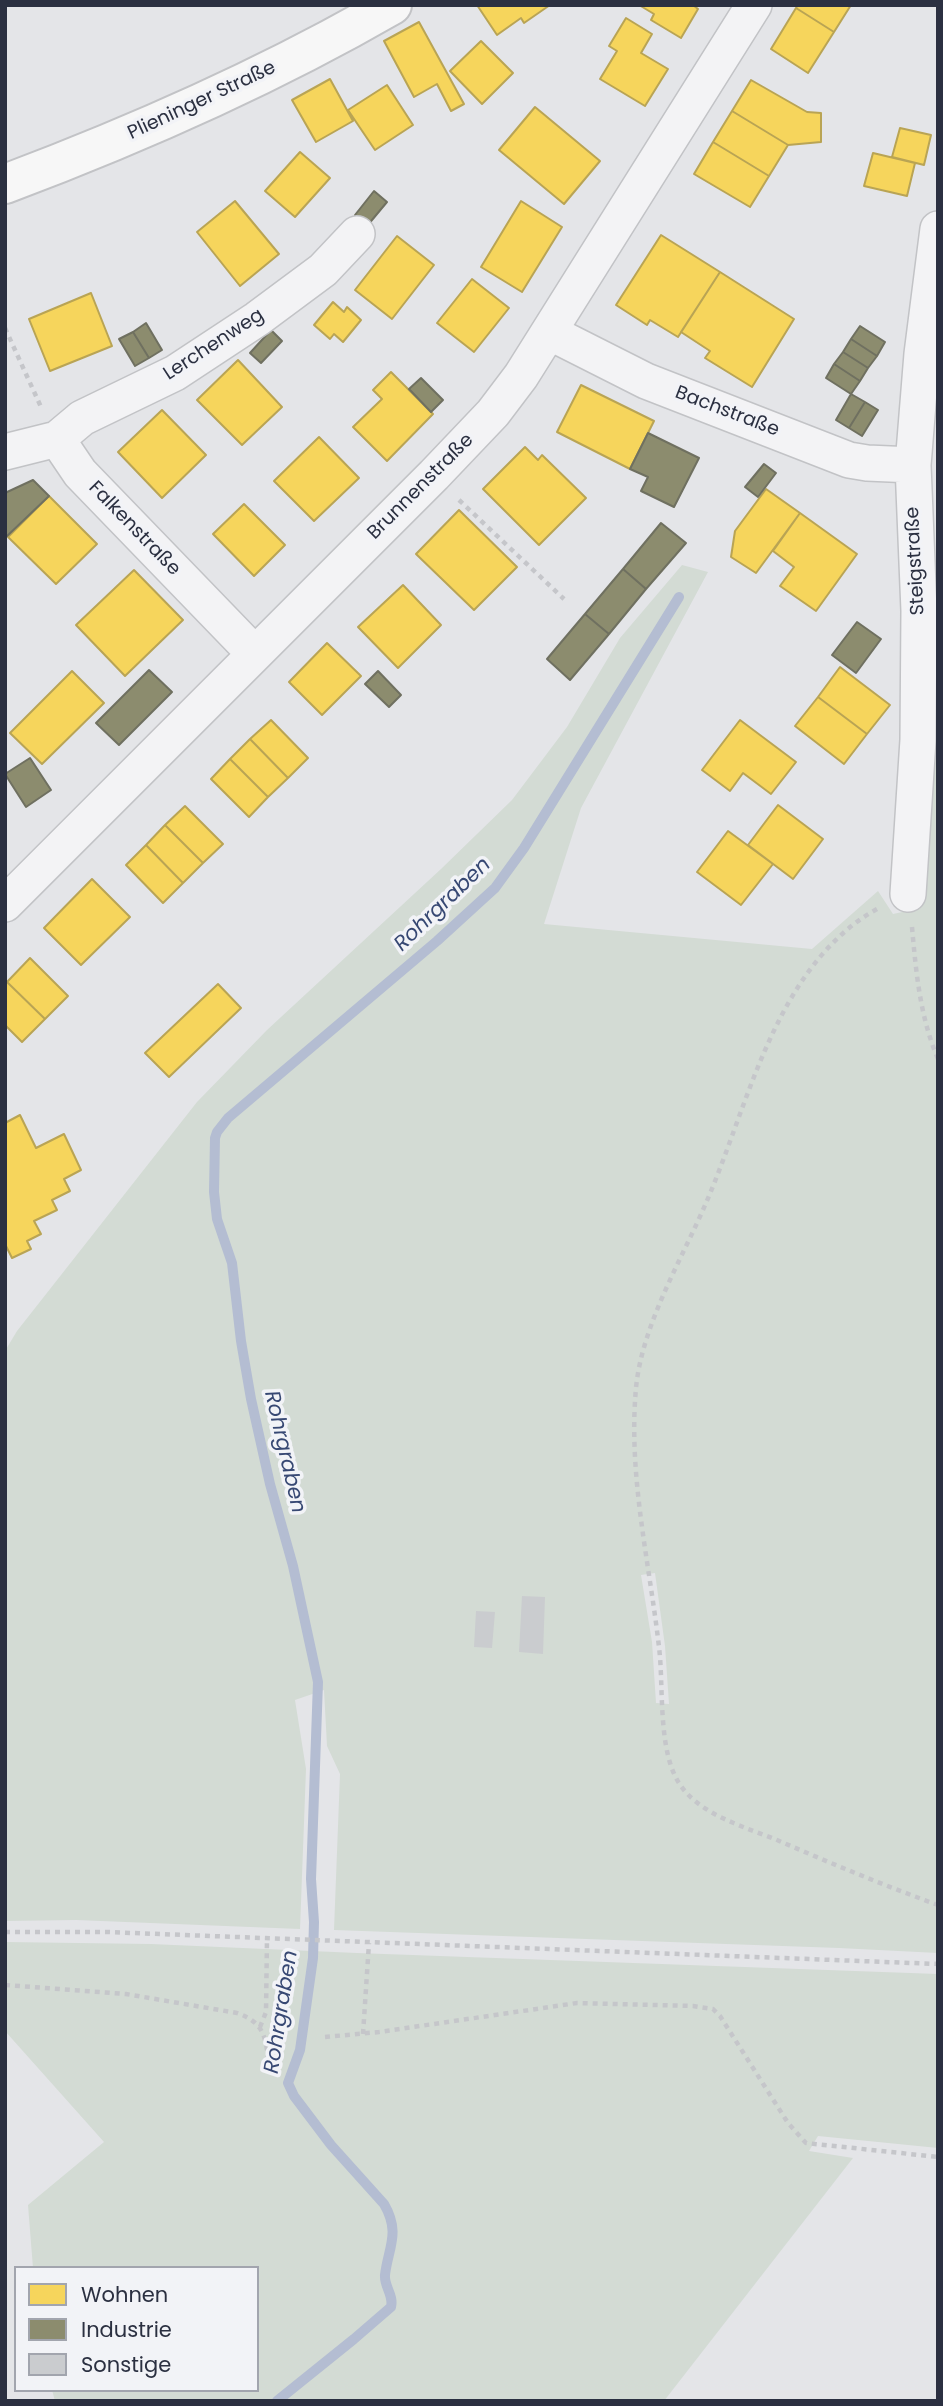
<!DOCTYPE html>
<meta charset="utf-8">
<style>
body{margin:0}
#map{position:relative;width:943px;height:2406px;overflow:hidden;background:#e4e5e8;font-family:Poppins,sans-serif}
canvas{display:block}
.frame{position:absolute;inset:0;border:7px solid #2b3041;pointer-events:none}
.legend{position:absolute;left:14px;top:2266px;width:245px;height:126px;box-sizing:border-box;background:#f2f3f7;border:2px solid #a2a5ae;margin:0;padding:9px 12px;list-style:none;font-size:21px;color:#2b3041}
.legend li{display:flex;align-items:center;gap:14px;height:35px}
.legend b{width:35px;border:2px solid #a2a5ae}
</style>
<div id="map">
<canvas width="943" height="2406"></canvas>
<div class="frame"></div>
<ul class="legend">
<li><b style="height:19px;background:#f6d55c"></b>Wohnen</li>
<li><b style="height:19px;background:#8c8c6e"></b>Industrie</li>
<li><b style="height:19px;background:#cacccf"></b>Sonstige</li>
</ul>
</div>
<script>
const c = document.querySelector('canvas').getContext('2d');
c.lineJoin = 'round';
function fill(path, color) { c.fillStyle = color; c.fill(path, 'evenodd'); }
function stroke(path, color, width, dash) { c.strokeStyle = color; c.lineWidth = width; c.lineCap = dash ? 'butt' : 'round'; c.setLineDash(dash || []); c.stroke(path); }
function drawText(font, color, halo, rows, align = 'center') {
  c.font = font + ' Poppins,sans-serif'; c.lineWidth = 7; c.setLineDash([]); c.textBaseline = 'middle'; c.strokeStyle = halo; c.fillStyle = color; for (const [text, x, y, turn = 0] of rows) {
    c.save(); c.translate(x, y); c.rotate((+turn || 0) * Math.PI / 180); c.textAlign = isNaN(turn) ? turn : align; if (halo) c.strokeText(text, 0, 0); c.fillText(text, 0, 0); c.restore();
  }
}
fill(new Path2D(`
 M938,557v1396l-99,-5 -505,-18 6,-156 -13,-28 -3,-56 -29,10 11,69 -6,160 -224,-9 -71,1v-570l12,-20 180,-229 70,-72 174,-161 71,-69 55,-73 53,-89 62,-73 26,7 -127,236 -37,116 268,25 66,-58 15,23 28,-6 9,-343zM655,1573l10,73 4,58 -13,-1 -4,-61 -11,-67z
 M5,1942l146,2 206,9 581,21v174l-120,-12 -9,15 44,7 -189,243h-609l-3,-11h205v-122h-224l-5,-63 76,-63 -99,-111z`), '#d3dbd4');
const homes = new Path2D(`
 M477,5h73l-26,18 -3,-5 -24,17z
 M639,5h54l5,4 -17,29 -30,-18 3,-6z
 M798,5h53l-17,27 -38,-24z
 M796,8l38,24 -26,41 -37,-24z
 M626,18l26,16 -11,19 27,16 -23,37 -45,-27 17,-28 -8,-5z
 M419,22l45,82 -13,7 -14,-27 -23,13 -30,-56z
 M481,41l32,32 -31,31 -32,-33z
 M330,79l23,42 -37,21 -24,-42z
 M751,80l56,32 14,1v29l-33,3 -56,-34z
 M387,85l26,40 -38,25 -27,-40z
 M535,107l65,54 -36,43 -65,-54z
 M732,111l56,34 -19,31 -56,-34z
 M900,128l31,7 -7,30 -32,-8z
 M713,142l56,34 -19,31 -56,-33z
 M300,152l30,26 -35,39 -30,-26z
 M873,153l42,10 -8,33 -43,-10z
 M235,201l44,53 -39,32 -43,-54z
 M521,201l41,26 -40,65 -41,-25z
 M661,235l59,37 -42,65 -28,-17 -3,5 -31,-20z
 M397,236l37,29 -42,54 -37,-29z
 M720,272l74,47 -42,68 -47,-29 5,-7 -29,-19z
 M472,279l37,29 -35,44 -37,-29z
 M91,293l21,53 -62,25 -21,-52z
 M333,302l11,10 3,-5 14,13 -18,22 -9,-8 -4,5 -16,-14z
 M238,360l44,47 -40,38 -45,-45z
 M391,372l42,42 -46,47 -34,-34 29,-28 -9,-9z
 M581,385l73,36 -24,48 -73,-37z
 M162,410l44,45 -44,43 -44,-46z
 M319,437l40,41 -45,43 -40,-40z
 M525,447l13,13 4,-5 44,43 -47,47 -56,-56z
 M766,489l34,24 -44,60 -25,-16 4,-26z
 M49,496l48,48 -41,40 -48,-47z
 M244,504l41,41 -31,31 -41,-42z
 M459,510l58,57 -43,43 -58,-56z
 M800,513l57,41 -41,57 -36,-25 14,-19 -21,-16z
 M134,570l49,50 -58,56 -49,-51z
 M403,585l38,40 -43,43 -40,-41z
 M327,643l34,33 -39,39 -33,-33z
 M840,667l50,38 -23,29 -49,-37z
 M72,671l32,32 -62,61 -32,-31z
 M818,697l49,37 -23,30 -49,-38z
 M271,720l37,38 -20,20 -38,-39z
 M740,720l56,42 -25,32 -28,-21 -13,18 -28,-21z
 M250,739l38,39 -20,19 -38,-38z
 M230,759l38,38 -19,20 -38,-38z
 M778,805l45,34 -30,40 -45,-34z
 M185,806l38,38 -20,19 -38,-38z
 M165,825l38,38 -20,20 -37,-38z
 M728,831l45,33 -32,41 -44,-33z
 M146,845l37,38 -20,20 -37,-38z
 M92,879l38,38 -49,48 -37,-37z
 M30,958l38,38 -23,23 -38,-37z
 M7,982l38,37 -23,23 -17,-17v-41z
 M218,984l23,24 -72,69 -24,-24z
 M20,1115l16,33 28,-14 17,36 -17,9 6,12 -18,9 5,10 -23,11 7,13 -14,7 4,8 -19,9 -7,-14v-121z`);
fill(homes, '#f6d55c');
stroke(homes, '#b9a454', 2);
const industry = new Path2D(`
 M374,191l13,11 -20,24 -12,-11z
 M146,323l16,27 -13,8 -16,-26z
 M860,326l25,16 -8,14 -26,-17z
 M271,330l11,11 -21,22 -11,-10z
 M133,332l16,26 -14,8 -16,-27z
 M851,339l26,17 -9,12 -25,-16z
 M843,352l25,16 -8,13 -26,-17z
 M834,364l26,17 -9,13 -25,-16z
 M421,378l22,22 -12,12 -22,-23z
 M851,394l14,8 -16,26 -13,-8z
 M865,402l13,8 -16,26 -13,-8z
 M648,433l51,25 -25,49 -33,-16 7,-14 -18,-8z
 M764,464l12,9 -18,24 -13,-10z
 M33,480l16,16 -44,42v-45z
 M661,523l25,20 -40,46 -23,-20z
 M623,569l23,20 -37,45 -24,-20z
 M585,614l24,20 -39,46 -23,-21z
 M857,622l24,17 -25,34 -24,-18z
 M149,670l23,22 -53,53 -23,-22z
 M378,671l23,24 -12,12 -24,-23z
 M30,758l21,32 -25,17 -21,-33z`);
fill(industry, '#8c8c6e');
stroke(industry, '#6f7060', 2);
stroke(new Path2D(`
 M277,2401l77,-62 37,-32c3,-12 -7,-20 -6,-32 3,-27 16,-42 -1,-71l-53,-59 -37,-49 -6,-13 12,-33 13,-92 1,-36 -3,-43 7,-197 -25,-116 -23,-82 -19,-85 -10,-58 -9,-78 -15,-44 -3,-27 1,-54 2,-6 11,-14 209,-177 58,-53 29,-40 155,-251`), '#b4bdd2', 10);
fill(new Path2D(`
 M522,1596l23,1 -2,57 -24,-2z
 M476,1611l19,1 -3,36 -18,-1z`), '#cacccf');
const street = new Path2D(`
 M549,332l97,49 203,79 18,3 46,2
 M57,439l25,-21 93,-45 82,-54 66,-49 34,-36
 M5,452l52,-13 23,34 174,180
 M908,894l10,-154 1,-129 -6,-146 9,-111 16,-125
 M5,904l429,-429 59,-62 28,-37 233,-371`);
const secondary = new Path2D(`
 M5,184c133,-50 264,-108 387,-179`);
stroke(street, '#c2c3c6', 38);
stroke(secondary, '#c2c3c6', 42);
stroke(new Path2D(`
 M5,328l36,79
 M459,500l105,99
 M877,909c-33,18 -59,47 -79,78 -42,66 -61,144 -92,216 -25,58 -64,122 -70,185 -8,87 13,172 23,259 5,40 -2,106 22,139 20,29 64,41 96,54 53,23 106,45 161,65
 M912,927c4,45 8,90 26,132
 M5,1932h102l831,32
 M5,1985l121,9 111,19c29,10 29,27 32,54
 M260,2027l6,-15 1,-74
 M363,2034l6,-91
 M325,2037l54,-5 198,-29 116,3 20,3 7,7 68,107 18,20 132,14`), '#c5c6ca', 4.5, [5, 5]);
stroke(street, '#f3f3f5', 35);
stroke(secondary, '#f7f7f7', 38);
drawText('19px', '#2b3041', '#f2f3f7', [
 ["Plieninger Straße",202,101,-25],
 ["Lerchenweg",214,345,-33],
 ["Bachstraße",727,412,21],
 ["Brunnenstraße",421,487,-45],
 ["Falkenstraße",134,529,46],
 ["Steigstraße",916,561,-93]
]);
drawText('italic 21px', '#374873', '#f2f3f7', [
 ["Rohrgraben",443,905,-44],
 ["Rohrgraben",284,1452,77],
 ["Rohrgraben",282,2012,-81]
]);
</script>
